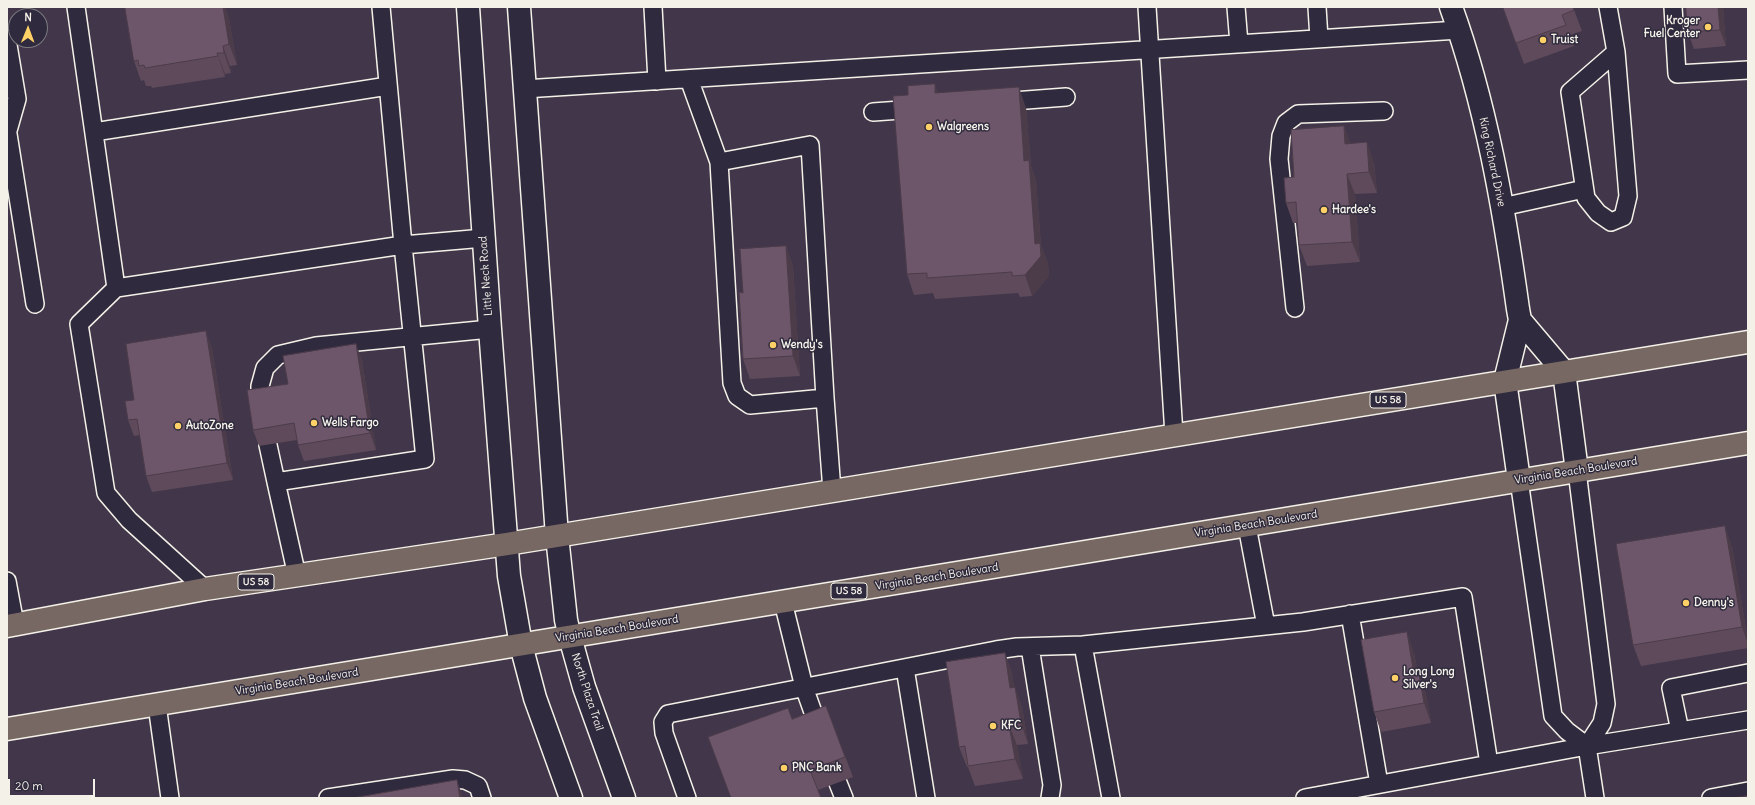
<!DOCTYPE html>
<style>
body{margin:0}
#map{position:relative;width:1755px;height:805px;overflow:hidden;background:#2f2a3d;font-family:Delius,sans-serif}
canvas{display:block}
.frame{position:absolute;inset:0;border:8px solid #f4f1e8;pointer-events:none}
.north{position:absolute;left:8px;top:8px;width:40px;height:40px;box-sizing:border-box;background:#2f2a3d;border:1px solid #7e7a81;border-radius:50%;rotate:1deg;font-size:11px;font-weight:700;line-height:16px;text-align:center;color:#f4f1e8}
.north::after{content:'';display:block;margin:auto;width:14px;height:18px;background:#ffd166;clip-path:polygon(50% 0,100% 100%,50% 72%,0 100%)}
.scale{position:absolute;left:8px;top:779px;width:87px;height:18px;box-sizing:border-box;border:2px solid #f4f1e8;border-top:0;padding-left:5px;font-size:12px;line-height:14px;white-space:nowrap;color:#f4f1e8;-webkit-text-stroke:3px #2f2a3d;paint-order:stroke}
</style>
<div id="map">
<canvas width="1755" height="805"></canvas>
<div class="frame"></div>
<div class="north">N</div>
<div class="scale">20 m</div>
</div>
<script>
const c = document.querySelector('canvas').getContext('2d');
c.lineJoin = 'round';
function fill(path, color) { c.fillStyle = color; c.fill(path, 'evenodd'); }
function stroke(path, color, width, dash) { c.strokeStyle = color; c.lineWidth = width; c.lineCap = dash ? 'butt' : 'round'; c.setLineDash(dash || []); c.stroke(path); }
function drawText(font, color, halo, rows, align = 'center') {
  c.font = font + ' Delius,sans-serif'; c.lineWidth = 3; c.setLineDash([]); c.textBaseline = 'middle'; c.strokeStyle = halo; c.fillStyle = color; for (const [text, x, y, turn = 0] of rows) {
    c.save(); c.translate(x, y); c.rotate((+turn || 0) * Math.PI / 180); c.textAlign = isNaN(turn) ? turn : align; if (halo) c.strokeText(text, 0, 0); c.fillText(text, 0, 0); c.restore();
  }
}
fill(new Path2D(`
 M7,7h1741v791h-1741zM16,16h24v24h-24z`), '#42374a');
const lane = new Path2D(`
 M76,7l40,281 -37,36 27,169 23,27 76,69
 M381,7l22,238 81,-7
 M653,7l4,74
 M1147,7l27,428
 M1236,7l3,37
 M1317,7l2,32
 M1608,7l8,45 12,144 -5,21 -12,5 -13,-9 -12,-15 -16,-106 46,-40
 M1673,7l4,67 71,-4
 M7,39l10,60 -10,35
 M689,79l30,83 13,221 5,13 13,9 75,-7 -15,-253 -91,17
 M524,89l935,-59
 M1000,102l66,-5
 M873,112l42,-3
 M94,132l294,-46
 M8,134l27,170
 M1502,207l82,-18
 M116,288l287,-43 22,214 -149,23 21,94
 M1295,308l-16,-149 2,-23 5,-13 12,-9 86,-3
 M825,398l7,93
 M260,405v-19l5,-18 13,-13 38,-9 174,-17
 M268,445l8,37
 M1577,471l29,233 -4,19 -15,23 8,52
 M1519,480l34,236 14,15 20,15
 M1247,526l19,100
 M7,581l8,43
 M783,602l21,85 16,45
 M1350,614l29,170
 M1083,645l220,-23 160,-25 26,167
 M1030,647l22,138 -2,13
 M905,668l21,130
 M157,705l13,93
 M1680,731l-9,-43 77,-15
 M838,783l6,15
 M328,798l125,-19 12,1 13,6 4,12
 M687,798l-23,-65 -1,-11 5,-8 328,-64 21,-3 66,-2 28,153
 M1305,798l282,-52 161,-26
 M1711,798l37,-7`);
const street = new Path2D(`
 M1451,7c35,97 53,201 67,302l2,11 -15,61 14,99
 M1520,320l44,52 13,99`);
const secondary = new Path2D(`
 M468,7l22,322 19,247 12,69 14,53 36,100
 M519,7l38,529 9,84 4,17 14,50 40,111`);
const primary = new Path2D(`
 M7,626l198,-37 302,-45 1241,-202
 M7,729l1741,-286`);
stroke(lane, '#f4f1e8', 20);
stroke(street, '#f4f1e8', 25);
stroke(secondary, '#f4f1e8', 25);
stroke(primary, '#f4f1e8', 25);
stroke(lane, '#2f2a3d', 17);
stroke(street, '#2f2a3d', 22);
stroke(secondary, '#2f2a3d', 22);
stroke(primary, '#776864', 22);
fill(new Path2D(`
 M125,7h100l4,12 8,46 -7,1 1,7 -6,1v3l-73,11 -1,-2h-5l-2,-6 -3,1 -7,-20z
 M1503,7h70l9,24 -12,4 4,11 -50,18z
 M1686,7h37l3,39 -32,3 -6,-17z
 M938,93l88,15 5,58 5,15 5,64 7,19 1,12 -17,20 -12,1 -2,-4 -83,6 -2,-6 -19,2 -7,-21z
 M1344,126l6,17 24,20 3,30 -22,1 5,68 -53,4 -8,-21 -1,-22h-5l-7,-20 8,-26z
 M786,246l7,21 7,109 -50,3 -7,-20v-66z
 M212,348l21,132 -81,12 -6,-16 -6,-41 -6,1 -6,-16 6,-20z
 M362,360l14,90 -72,11 -6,-16 -1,-5 -38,6 -6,-16 35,-46z
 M1732,546l16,95v7l-107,18 -8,-21z
 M1005,653l7,21 2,13 8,20 6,37 -11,1 6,34 -48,7 -7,-19h-1l-8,-20z
 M1414,653l4,21 8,20 5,29 -50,9 -7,-20z
 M826,706l27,71 -35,13 -88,8 62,-79z`), '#5e4a5a');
fill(new Path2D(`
 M223,7h2l4,12 8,46 -8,-21z
 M1718,7h5l3,39 -6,-16z
 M223,46l7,20 1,7 -7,-20z
 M217,53l8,21v3z
 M935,84l7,21 -7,-12z
 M1019,87l7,21 5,58 5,15 5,64 7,19 1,12 -17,20 -7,-21 10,-31 -11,-83z
 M1344,126l8,21 -7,-3z
 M1367,142l7,21 3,30 -8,-21z
 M1347,174l8,20 5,68 -8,-20z
 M786,246l7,21 7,109 -7,-20z
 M206,331l6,17 21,132 -6,-17z
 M356,344l6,16 14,90 -6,-17z
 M1725,526l7,20 16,95v3l-6,-17z
 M1407,632l7,21 8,42 -8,-20z
 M1005,653l7,21 6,34 -8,-20z
 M1419,674l7,20 5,29 -7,-20z
 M1015,687l7,20 6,37 -7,-21z
 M1009,725l8,20 6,34 -8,-20z
 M457,780l6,18h-3z`), '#4c3c4a');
const building = new Path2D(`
 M125,7h98l6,37 -6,2 1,7h-7l1,3 -73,12 -1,-3 -5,1 -1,-6 -4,1z
 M1503,7h70l1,3 -12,5 4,10 -50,18z
 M1686,7h32l2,23 -32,2z
 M935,84v9l84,-6 5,74 5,-1 6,84 5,-1 1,13 -16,19 -13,1v-4l-85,6v-5l-20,1 -14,-178 15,-1v-9z
 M1344,126l1,18 22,-2 2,30 -22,2 5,68 -53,3 -3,-43 -10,1 -2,-25 10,-1 -3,-47z
 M786,246l7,110 -50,3 -4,-67 4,1 -3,-44z
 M206,331l21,132 -81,13 -9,-57 -9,1 -3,-19 9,-1 -8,-56z
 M356,344l14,89 -72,12 -4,-22 -41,7 -6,-40 41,-6 -5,-28z
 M1725,526l17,101 -109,18 -17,-101z
 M1407,632l7,43 5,-1 5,29 -50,9 -13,-72z
 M1005,653l5,35 5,-1 6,36 -12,2 6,34 -47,7 -3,-20 -6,1 -13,-85z
 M826,706l19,51 -35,13 11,28h-90l-23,-61 80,-29 4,11z
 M457,780l3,18h-107z
 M1748,796v2h-14z`);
fill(building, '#6d5669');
stroke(building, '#4c3c4a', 1);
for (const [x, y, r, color] of [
 [1708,27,4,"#ffd166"],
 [1543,40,4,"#ffd166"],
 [929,127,4,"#ffd166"],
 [1324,210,4,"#ffd166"],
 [773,345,4,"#ffd166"],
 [314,423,4,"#ffd166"],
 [178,426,4,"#ffd166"],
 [1686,603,4,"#ffd166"],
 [1395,678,4,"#ffd166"],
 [993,726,4,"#ffd166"],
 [784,768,4,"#ffd166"]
]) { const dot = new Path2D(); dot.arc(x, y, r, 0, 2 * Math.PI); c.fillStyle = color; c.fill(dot); stroke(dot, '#2f2a3d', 1.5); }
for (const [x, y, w] of [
 [1388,400,36],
 [256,582,36],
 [849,591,36]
]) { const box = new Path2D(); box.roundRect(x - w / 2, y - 8, w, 16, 3); c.fillStyle = '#2f2a3d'; c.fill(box); stroke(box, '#f4f1e8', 1); }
drawText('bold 10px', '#f4f1e8', null, [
 ["US 58",1388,400],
 ["US 58",256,582],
 ["US 58",849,591]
]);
drawText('bold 11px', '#f4f1e8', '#2f2a3d', [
 ["Kroger",1700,21,"right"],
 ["Fuel Center",1700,34,"right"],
 ["Truist",1551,40],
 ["Walgreens",937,127],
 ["Hardee's",1332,210],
 ["Wendy's",781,345],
 ["Wells Fargo",322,423],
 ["AutoZone",186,426],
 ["Denny's",1694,603],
 ["Long Long",1403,672],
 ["Silver's",1403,685],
 ["KFC",1001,726],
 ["PNC Bank",792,768]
], 'left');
drawText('11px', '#f4f1e8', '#2f2a3d', [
 ["King Richard Drive",1492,162,78],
 ["Little Neck Road",486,276,-94],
 ["Virginia Beach Boulevard",1576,471,-9],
 ["Virginia Beach Boulevard",1256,524,-9],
 ["Virginia Beach Boulevard",937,577,-9],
 ["Virginia Beach Boulevard",617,629,-9],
 ["Virginia Beach Boulevard",297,682,-9],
 ["North Plaza Trail",587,692,72]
]);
</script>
